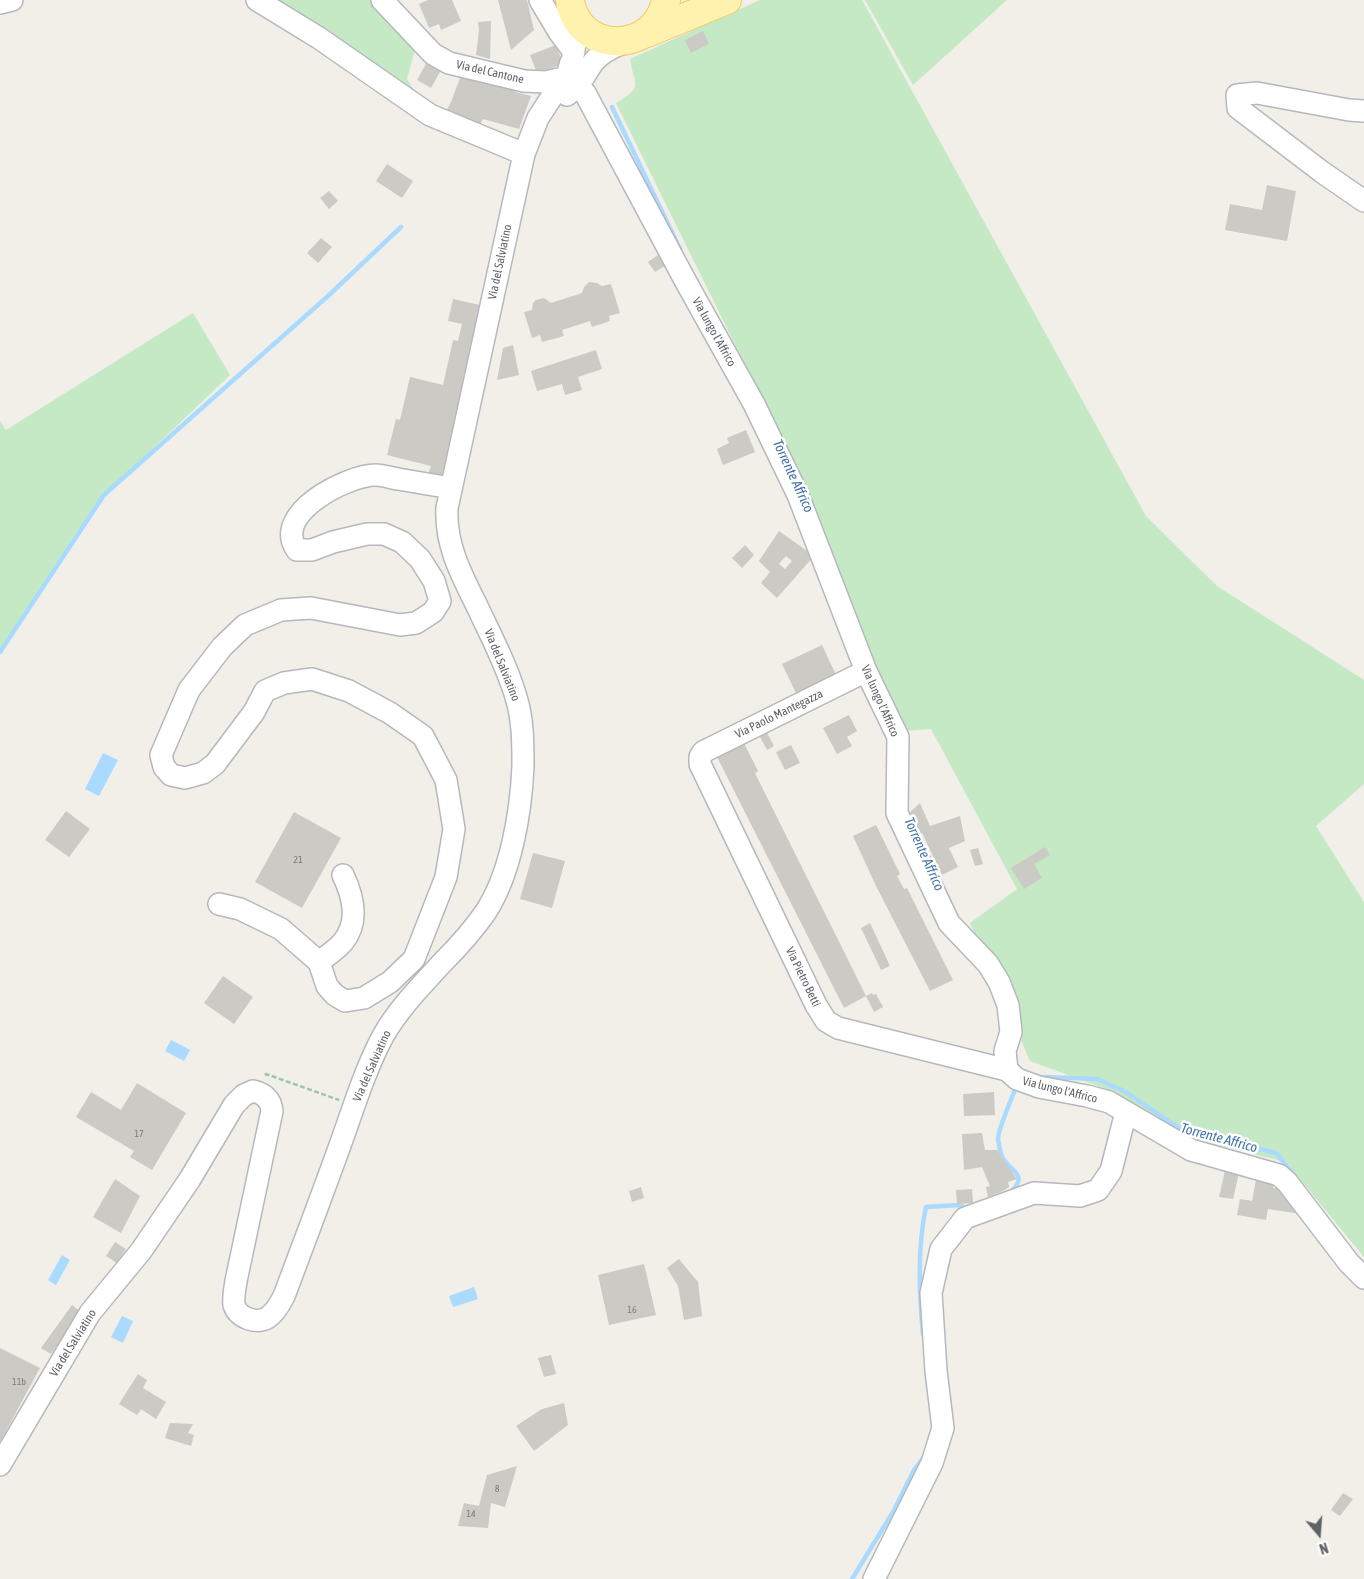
<!DOCTYPE html>
<style>
body{margin:0}
#map{position:relative;width:1364px;height:1579px;overflow:hidden;background:#f1efe8;font-family:"Asap Condensed",sans-serif}
canvas{display:block}
.north{position:absolute;left:1294px;top:1509px;width:50px;height:50px;-webkit-text-stroke:4px #fff;paint-order:stroke;rotate:162deg;font-size:14px;font-weight:700;line-height:20px;text-align:center;color:#5f6368}
.north::after{content:'';display:block;margin:auto;width:18px;height:22px;background:#5f6368;clip-path:polygon(50% 0,100% 100%,50% 72%,0 100%)}
</style>
<div id="map">
<canvas width="1364" height="1579"></canvas>
<div class="north">N</div>
</div>
<script>
const c = document.querySelector('canvas').getContext('2d');
c.lineJoin = 'round';
function fill(path, color) { c.fillStyle = color; c.fill(path, 'evenodd'); }
function stroke(path, color, width, dash) { c.strokeStyle = color; c.lineWidth = width; c.lineCap = dash ? 'butt' : 'round'; c.setLineDash(dash || []); c.stroke(path); }
function drawText(font, color, halo, rows, align = 'center') {
  c.font = font + ' "Asap Condensed",sans-serif'; c.lineWidth = 5; c.setLineDash([]); c.textBaseline = 'middle'; c.strokeStyle = halo; c.fillStyle = color; for (const [text, x, y, turn = 0] of rows) {
    c.save(); c.translate(x, y); c.rotate((+turn || 0) * Math.PI / 180); c.textAlign = isNaN(turn) ? turn : align; if (halo) c.strokeText(text, 0, 0); c.fillText(text, 0, 0); c.restore();
  }
}
fill(new Path2D(`
 M253,0h121l42,46 -9,33 23,36z
 M760,0h102l284,516 71,70 147,94v104l-48,42 48,76v355l-78,-95 -106,-26 -74,-47 -76,-28 -60,-138 47,-34 -86,-160 -28,2 -119,-287 -168,-341c29,-17 18,-17 14,-44z
 M865,0h142l-94,85z
 M193,313l37,62 -126,120 -104,157v-231l6,9z`), '#c5e8c5');
fill(new Path2D(`
 M103,753l15,7 -19,36 -14,-7z
 M171,1040l19,10 -6,11 -19,-10z
 M62,1255l8,5 -14,25 -8,-5z
 M474,1287l4,12 -25,8 -4,-11z
 M122,1316l11,5 -10,22 -12,-6z`), '#aadaff');
stroke(new Path2D(`
 M612,107l68,142
 M0,652l104,-157 224,-199 73,-69
 M1044,1077l53,2 27,12 58,39 94,23 17,21
 M1011,1192c20,-20 -5,-21 -10,-38 -1,-5 -3,-12 -3,-16 1,-10 14,-41 19,-53
 M923,1334c-4,-41 -6,-87 3,-127l34,-2 8,5
 M852,1579l41,-67 21,-42 11,-14`), '#aadaff', 4.5);
fill(new Path2D(`
 M428,0h24l9,21 -20,9 -2,-6 -10,4 -10,-24z
 M498,0h29l7,30 -23,20z
 M491,21l-1,38 -14,-4 3,-25 -1,-8z
 M703,31l6,13 -18,9 -6,-13z
 M556,45l7,19 -26,9 -7,-18z
 M427,62l14,8 -10,18 -14,-8z
 M462,73l54,14 -1,5 16,4 -12,33 -36,-10 -4,7 -33,-15 5,-9z
 M387,164l26,17 -11,17 -26,-17z
 M1267,185l29,6 -9,50 -62,-11 5,-26 32,6z
 M329,191l9,10 -9,8 -9,-11z
 M321,238l11,9 -14,16 -11,-10z
 M661,253l7,11 -13,8 -7,-10z
 M589,282l8,1 5,3 9,-2 9,29 -11,3 1,5 -18,6 -2,-6 -28,9 2,6 -22,6 -2,-7 -8,3 -8,-26 8,-2 1,-7 3,-3 8,-2 7,5 31,-10 2,-6z
 M453,299l31,7 -41,173 -15,-4 3,-9 -44,-11 9,-36 4,1 10,-43 33,8 10,-45 5,1 4,-17 -14,-3z
 M513,345l6,30 -22,5 6,-32z
 M596,350l6,19 -24,8 4,13 -17,5 -3,-11 -25,7 -6,-20z
 M746,430l9,22 -32,13 -6,-16 12,-6 -2,-5z
 M779,531l35,25 -37,42 -16,-15 9,-11 -11,-11zM786,556l6,5 -7,8 -6,-5z
 M745,545l9,10 -12,13 -10,-10z
 M822,645l14,30 -40,18 -14,-29z
 M849,715l8,16 -10,6 5,9 -15,8 -14,-26z
 M766,731l8,15 -7,4 -8,-15z
 M743,741l15,30 -3,2 111,223 -22,12 -128,-253z
 M791,745l9,18 -15,7 -9,-18z
 M920,803l10,23 30,-10 5,25 -16,7 9,19 -16,8 -20,-42 -4,2 -11,-20z
 M66,811l24,18 -21,28 -24,-17z
 M294,812l47,26 -39,70 -47,-26z
 M876,825l24,49 -3,2 7,13 3,-1 46,92 -23,11 -54,-105 -23,-50z
 M1045,847l5,8 -16,9 8,14 -18,11 -13,-21z
 M978,848l5,16 -8,2 -5,-16z
 M533,853l32,8 -13,47 -32,-9z
 M870,923l20,43 -9,4 -20,-42z
 M223,976l30,21 -19,27 -30,-21z
 M872,993l1,2 3,-1 7,13 -9,5 -8,-16z
 M137,1083l49,30 -34,57 -22,-13 4,-6 -58,-34 15,-25 30,18z
 M994,1092l1,23 -31,1 -1,-22z
 M982,1133l3,17h12l20,29 -9,3 1,5 -6,4 -15,6 -2,-10 4,-1 -8,-19 -18,3 -2,-36z
 M1226,1166l14,3 -7,30 -14,-2z
 M1257,1174l17,4 -1,10 8,1 20,25 -33,-5 -2,11 -29,-5 3,-16 12,2z
 M115,1179l25,17 -19,37 -28,-16z
 M641,1187l3,11 -12,4 -3,-11z
 M972,1189l1,14 -16,1 -1,-14z
 M115,1242l11,7 -9,14 -11,-7z
 M679,1259l19,23 4,34 -18,4 -6,-34 -11,-18z
 M644,1264l12,51 -47,10 -11,-50z
 M72,1305l9,7 -30,42 -10,-6z
 M0,1348l40,20 -40,74z
 M551,1355l5,19 -12,3 -6,-19z
 M138,1374l9,6 -4,8 23,14 -10,17 -15,-10 -4,6 -18,-11z
 M564,1403l4,22 -34,26 -18,-25 26,-17z
 M170,1423l23,1 -5,9 6,2 -3,11 -26,-8z
 M517,1466l-12,41 -14,-4 -3,25 -30,-2 6,-23 15,3 8,-31z
 M1343,1493l10,6 -13,17 -9,-6z`), '#cccac5');
const minor = new Path2D(`
 M257,0l62,38 111,77 94,39
 M382,0l51,54 16,9 75,18 22,1 17,-4
 M540,0l19,32 15,20
 M0,3l12,-3
 M574,13l2,24 -6,38 5,9 10,9 101,189 68,122 44,91 68,176 32,66 -1,76 52,110 39,41 11,18 9,23 3,27 -6,19 2,19 10,9 22,8 48,9 22,6 82,48 88,25 8,7 62,81 15,15
 M567,95c12,-8 16,-17 23,-28 8,-14 24,-21 39,-26
 M1364,111l-15,-1 -92,-17 -20,2 1,13 84,64 42,29
 M866,671l-163,81 -3,5v7l116,241 10,16 12,7 169,42
 M219,904l21,5 41,20 38,33 8,24 8,9 10,6 19,-3 26,-16 24,-23 32,-82 8,-48 -8,-49 -23,-44 -33,-23 -41,-22 -37,-12 -28,4 -19,8 -11,21 -39,52 -12,9 -18,5 -14,-3 -7,-8 -3,-12 28,-65 33,-43 23,-22 36,-15 30,-2 89,17 16,-2 17,-11 7,-11 -6,-20 -14,-22 -18,-17 -18,-8h-17l-34,8 -21,8h-15c-26,-36 50,-75 79,-75 7,0 15,3 22,4 18,3 35,6 53,9
 M319,962c8,-6 18,-13 24,-20 17,-21 10,-46 0,-67
 M0,1465l90,-152 51,-62 17,-25 32,-47 44,-74 10,-10 9,-4c11,2 18,9 19,20l-36,170c-1,7 -3,16 -2,24 4,13 22,19 33,13 8,-5 13,-14 17,-22 20,-53 40,-106 59,-159 12,-34 23,-69 40,-101 16,-28 38,-50 60,-74 15,-15 30,-32 42,-49 26,-39 36,-101 38,-147 0,-22 0,-47 -7,-69 -9,-31 -25,-61 -39,-91 -16,-32 -32,-62 -30,-98l77,-354 14,-36 30,-46 3,-10
 M874,1579l58,-116 11,-35 -7,-57 -5,-78 10,-44 24,-31 69,-25 46,3 18,-6 13,-19 15,-59`);
const major = new Path2D(`
 M570,0c8,55 85,55 96,0
 M647,33l80,-33`);
stroke(minor, '#b5b8bc', 24);
stroke(major, '#f2c960', 30);
stroke(new Path2D(`
 M265,1075l1,-1 73,26`), '#9cc7a9', 2.5, [5, 2.5]);
stroke(minor, '#fff', 21);
stroke(major, '#fff2af', 28);
drawText('10px', '#7a7d7f', null, [
 ["21",298,860],
 ["17",139,1134],
 ["16",632,1310],
 ["11b",19,1382],
 ["8",497,1489],
 ["14",471,1514]
]);
drawText('12px', '#5f6368', '#fff', [
 ["Via del Cantone",490,72,13],
 ["Via del Salviatino",500,262,-78],
 ["Via lungo l'Affrico",714,332,61],
 ["Via del Salviatino",502,665,68],
 ["Via lungo l'Affrico",880,701,66],
 ["Via Paolo Mantegazza",779,714,-26],
 ["Via Pietro Betti",803,977,64],
 ["Via del Salviatino",372,1066,-66],
 ["Via lungo l'Affrico",1060,1090,14],
 ["Via del Salviatino",73,1343,-58]
]);
drawText('italic 14px', '#4174aa', '#fff', [
 ["Torrente Affrico",793,476,65],
 ["Torrente Affrico",924,854,66],
 ["Torrente Affrico",1219,1138,15]
]);
</script>
